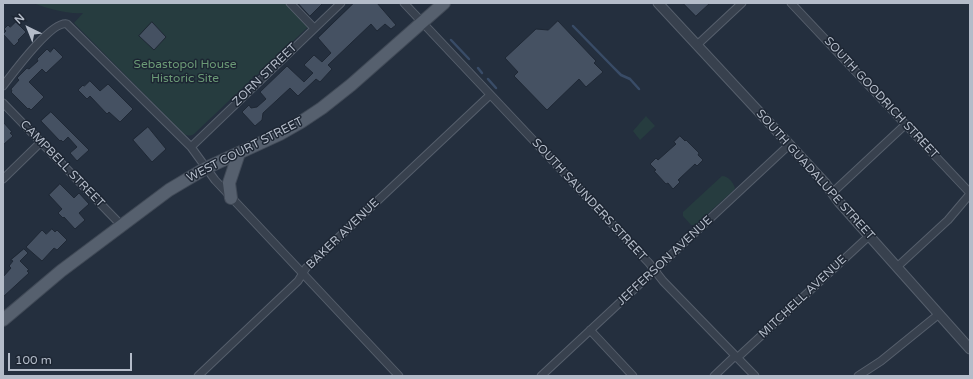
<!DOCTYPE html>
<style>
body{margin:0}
#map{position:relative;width:973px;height:379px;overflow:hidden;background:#242f3e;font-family:"Varela Round",sans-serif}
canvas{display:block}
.frame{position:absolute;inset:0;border:4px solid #b4bcc9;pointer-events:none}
.north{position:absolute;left:8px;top:8px;width:40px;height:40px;-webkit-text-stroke:3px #1d2633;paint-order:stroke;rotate:317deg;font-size:11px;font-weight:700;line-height:16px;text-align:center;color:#b4bcc9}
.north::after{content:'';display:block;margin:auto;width:14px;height:18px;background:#b4bcc9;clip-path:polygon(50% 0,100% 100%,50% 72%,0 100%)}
.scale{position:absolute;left:8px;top:353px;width:124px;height:18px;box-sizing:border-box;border:2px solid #b4bcc9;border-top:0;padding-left:5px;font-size:12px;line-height:14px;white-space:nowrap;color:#b4bcc9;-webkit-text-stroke:3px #1d2633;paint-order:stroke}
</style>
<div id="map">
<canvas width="973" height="379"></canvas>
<div class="frame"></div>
<div class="north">N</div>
<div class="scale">100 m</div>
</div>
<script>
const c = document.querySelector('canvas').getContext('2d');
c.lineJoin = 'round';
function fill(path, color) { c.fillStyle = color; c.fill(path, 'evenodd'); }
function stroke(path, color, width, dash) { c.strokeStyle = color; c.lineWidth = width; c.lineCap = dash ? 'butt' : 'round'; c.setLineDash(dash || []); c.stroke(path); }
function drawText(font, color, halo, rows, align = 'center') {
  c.font = font + ' "Varela Round",sans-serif'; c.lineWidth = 3; c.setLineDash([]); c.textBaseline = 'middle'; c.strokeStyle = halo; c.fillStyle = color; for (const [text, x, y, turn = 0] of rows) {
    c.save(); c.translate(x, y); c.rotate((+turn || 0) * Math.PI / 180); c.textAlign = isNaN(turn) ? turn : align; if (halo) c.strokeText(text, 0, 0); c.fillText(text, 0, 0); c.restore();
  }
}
fill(new Path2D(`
 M33,3h252l24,23 -54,51 -2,-1 -1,3 -58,55c-3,2 -6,2 -10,0l-110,-111 9,-10c-17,1 -34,-4 -50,-10z
 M646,116l9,10 -15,14 -7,-9z
 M722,176c6,0 11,6 13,12l-1,2 -39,35h-4l-8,-9v-4z`), '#263c3f');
stroke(new Path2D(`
 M573,26l39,40 9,9 9,4 9,10
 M451,40l18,19
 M478,68l4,5
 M488,79l8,9`), '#394c67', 2.5);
const building = new Path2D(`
 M298,3h25l-13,13z
 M354,3h23l19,22 -5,4 -6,-5 -8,7 -6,-7 -43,41 4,4 -12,13 -4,-3 -18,17 -8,-8 -27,25 -1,7 -7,6 -13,-14 7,-7 2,3 6,-1 9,-8 -6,-7 27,-26 17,16 9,-9 -9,-8 10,-10 8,7 9,-9 -13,-15z
 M683,3h27l-14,13z
 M558,21l38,40 -2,2 9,9 -17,15 -7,-8 -32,31 -33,-34 4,-4 -13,-14 31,-29 12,1z
 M16,22l10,10 -8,8 1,1 -5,5 -11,-12 3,-3 -2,-2 4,-4 2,2z
 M152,22l14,15 -12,13 -15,-14z
 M54,48l9,9 -17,16 -4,-4 -13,13 15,15 -13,13 -2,-2 -1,1 -17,-17 1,-1 -1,-2 8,-9 -2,-2 10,-10 2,1 9,-8 -1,-2 10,-10 3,3z
 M90,81l10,10 8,-7 25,25 -13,13 -11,-10 -2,2 -17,-18 -3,3 -9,-9 5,-5 1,1z
 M51,112l38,38 -12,11 -7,-8 7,-6 -9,-10 -5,5 -2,-2 -1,1 -19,-20z
 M3,122l9,10 -2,1 3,3 -10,9z
 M148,127l18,22 -14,13 -19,-22z
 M680,136l5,5 1,-1 13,13 -1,2 5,5 -6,6 -2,-2 -17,16 2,2 -7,7 -5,-6 -2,1 -12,-13 2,-1 -6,-6 6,-6 2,2 18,-16 -2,-2z
 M60,184l14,14 5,-5 10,11 -10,9 6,7 -10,9 -11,-12 -1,1 -5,-5 4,-4 -13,-14z
 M52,229l3,3 2,-2 10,10 -10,10 -3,-2 -12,13 -16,-14 16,-17 4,4z
 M24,249l4,4 -8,8 9,9 -2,1 2,2 -26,24v-20l8,-9 -2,-2 4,-5 -2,-1z`);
fill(building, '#455162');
stroke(building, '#1f2835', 1);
const minor = new Path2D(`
 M290,3l24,25
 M404,3l245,260 14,18 92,95
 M791,3l179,190
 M697,45l45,-42
 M3,86c10,-13 49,-66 64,-62l124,123 24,33 184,196
 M3,103l118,122
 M191,147l150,-144
 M3,179l38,-37
 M832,193l74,-69
 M897,267l51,-47 22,-26
 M590,330l43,46
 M737,358l132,-122
 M198,376l100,-95 8,-13 184,-173
 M541,376l248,-231
 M714,376l21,-20
 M858,376l23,-15 58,-47`);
const tertiary = new Path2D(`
 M658,3l167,180 14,19 131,147`);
const primary = new Path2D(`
 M231,198l-2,-15 10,-30
 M3,320l58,-49 108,-81 37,-22 74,-34 21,-12 21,-14 29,-23 93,-82`);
stroke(minor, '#565f6c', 9);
stroke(tertiary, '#565f6c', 11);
stroke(primary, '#414a57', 14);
stroke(minor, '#38414e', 7);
stroke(tertiary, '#38414e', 9);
stroke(primary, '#56606e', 12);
drawText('12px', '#6b9a76', '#1d2633', [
 ["Sebastopol House",185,65],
 ["Historic Site",185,79]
]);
drawText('12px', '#b4bcc9', '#1d2633', [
 ["ZORN STREET",265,75,-44],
 ["SOUTH GOODRICH STREET",881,98,47],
 ["WEST COURT STREET",245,150,-27],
 ["CAMPBELL STREET",62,164,46],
 ["SOUTH GUADALUPE STREET",815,175,48],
 ["SOUTH SAUNDERS STREET",589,200,47],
 ["BAKER AVENUE",343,234,-44],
 ["JEFFERSON AVENUE",665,261,-43],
 ["MITCHELL AVENUE",803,297,-43]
]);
</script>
